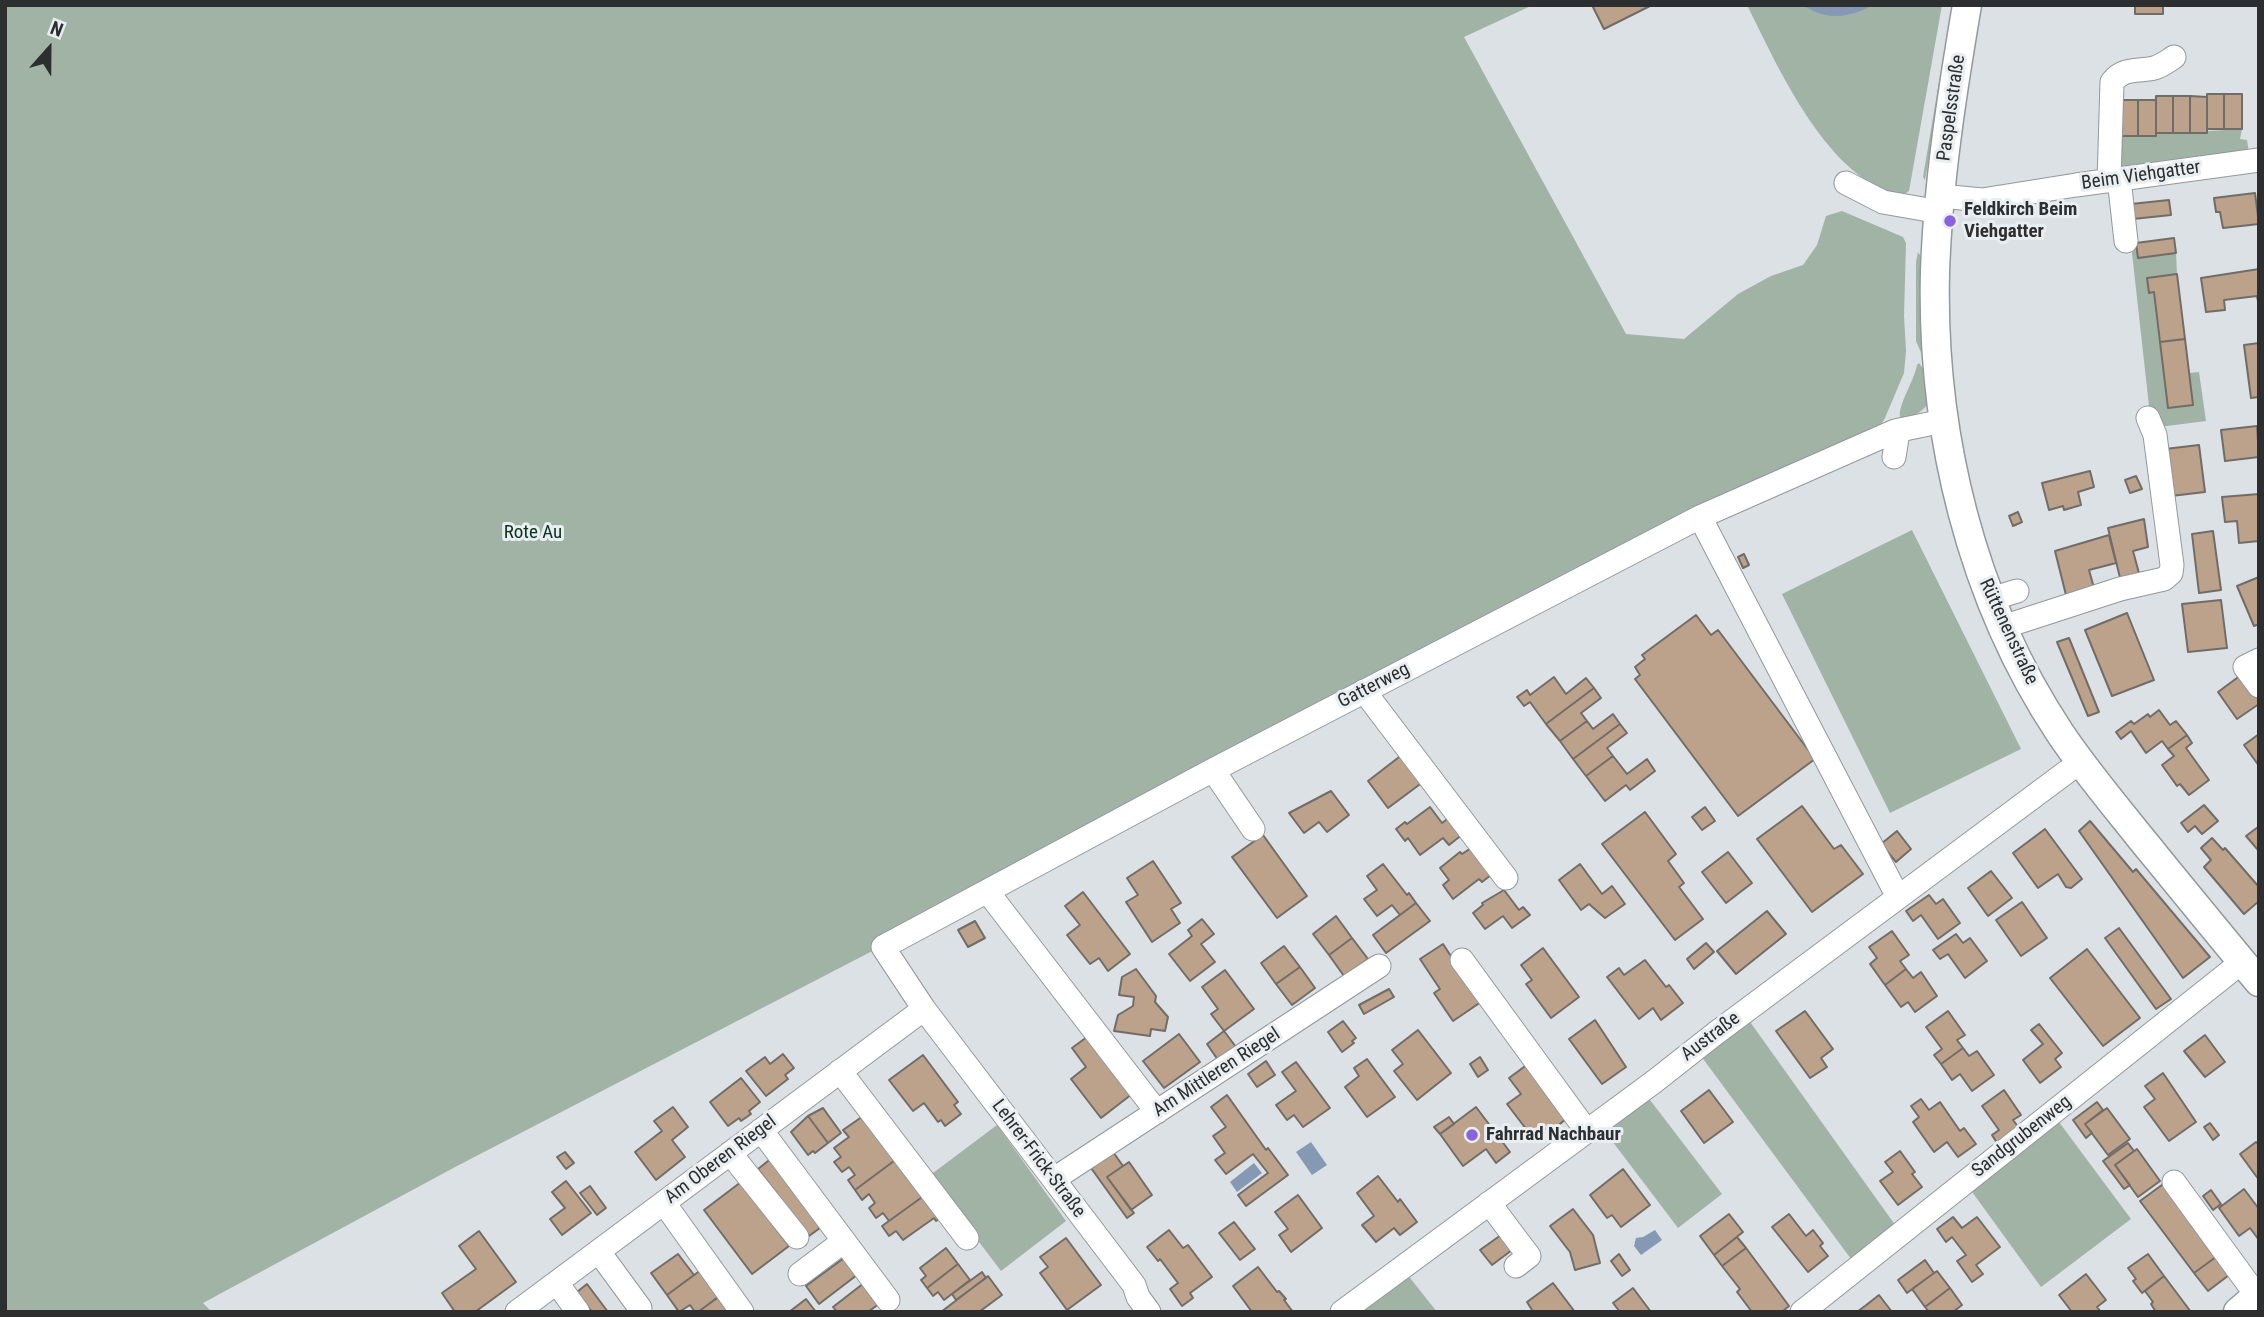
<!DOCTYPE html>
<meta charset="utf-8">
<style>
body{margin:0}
#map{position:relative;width:2264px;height:1317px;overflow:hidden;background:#dbe1e5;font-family:"Roboto Condensed",sans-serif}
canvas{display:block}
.frame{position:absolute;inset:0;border:7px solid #2c2e2f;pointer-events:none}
.north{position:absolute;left:14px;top:14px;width:70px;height:70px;-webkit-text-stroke:5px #e8eef2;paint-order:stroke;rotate:21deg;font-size:19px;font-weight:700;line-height:28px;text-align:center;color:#2c2e2f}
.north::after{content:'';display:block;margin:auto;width:24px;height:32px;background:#2c2e2f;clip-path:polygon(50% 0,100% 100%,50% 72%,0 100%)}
</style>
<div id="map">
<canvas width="2264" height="1317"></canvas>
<div class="frame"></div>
<div class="north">N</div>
</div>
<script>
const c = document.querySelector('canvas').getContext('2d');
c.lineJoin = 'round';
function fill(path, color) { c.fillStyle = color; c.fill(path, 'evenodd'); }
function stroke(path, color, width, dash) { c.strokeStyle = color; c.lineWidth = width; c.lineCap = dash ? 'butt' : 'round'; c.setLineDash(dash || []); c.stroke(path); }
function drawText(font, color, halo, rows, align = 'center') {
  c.font = font + ' "Roboto Condensed",sans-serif'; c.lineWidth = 6; c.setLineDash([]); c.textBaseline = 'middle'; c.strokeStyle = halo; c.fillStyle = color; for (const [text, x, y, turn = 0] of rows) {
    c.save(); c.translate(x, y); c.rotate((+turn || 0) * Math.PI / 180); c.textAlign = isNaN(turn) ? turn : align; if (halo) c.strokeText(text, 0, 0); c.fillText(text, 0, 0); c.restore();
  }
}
fill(new Path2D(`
 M5,5h1528l-69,32 162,297 58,5 54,-45 33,-18 32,-11 14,-20 9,-29 16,-5 61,26 3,6 -2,73 2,35 -2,22 -19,45 -8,13 -1420,735 -254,137 9,9h-207z
 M1747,5h195l-33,186 -6,4c-74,-11 -126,-130 -156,-190z
 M1952,5h4l-31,175 -2,-3z
 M2242,129l-2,10 7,1 2,13 -126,16 -9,-10 7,-23z
 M2136,243l2,15 38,-5 1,21 -30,4 2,15 5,-1 14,115 25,-3 -4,-31 10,-1 7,49 -47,6 -9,-12 -19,-171z
 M1918,252l2,3v52l5,55 -9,-21v-79z
 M1919,363l5,7 3,35c-6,8 -17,14 -27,12 -2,-12 14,-36 17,-52z
 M1912,530l109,219 -131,64 -108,-219z
 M1748,1019l150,210 -44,34 -153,-207z
 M1647,1096l75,98 -44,34 -75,-99z
 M2056,1118l75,101 -90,68 -71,-98z
 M997,1125l69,96 -65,50 -72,-95z
 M1407,1274l30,38h-80z`), '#a0b3a5');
fill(new Path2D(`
 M1804,5h68c-21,13 -48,16 -68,0z
 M1311,1142l16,23 -15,10 -16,-23z
 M1254,1163l8,10 -25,19 -7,-10z
 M1655,1230l7,10 -21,15 -7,-9 2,-8 7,-1z`), '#8699b4');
const building = new Path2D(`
 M1592,5h60l-48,24z
 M2135,5h28v9h-28z
 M2207,94h17v35h-17z
 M2224,94h18v35h-18z
 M2156,96h17v37h-17z
 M2173,96h17v37h-17z
 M2190,96l17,1v36h-17z
 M2121,100h17v36h-17z
 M2138,100h18v36h-18z
 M2255,193l4,31 -36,4 -3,-16h-4l-2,-14z
 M2169,200l2,15 -38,4 -2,-15z
 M2174,238l2,15 -38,5 -2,-15z
 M2259,269v37l-2,-10 -33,4 1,10 -19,2 -5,-34z
 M2177,274l8,65 -25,3 -6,-50 -5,1 -2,-15z
 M2185,339l8,66 -25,3 -8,-66z
 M2259,343v54l-8,1 -7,-53z
 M2257,426l2,31 -34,4 -4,-31z
 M2199,445l6,47 -34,4 -6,-47z
 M2090,471l4,16 -16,5 3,13 -17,5 -1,-4 -14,4 -7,-27z
 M2136,476l6,13 -12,4 -5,-13z
 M2259,494v47l-20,2 -2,-22 -12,1 -3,-25z
 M2018,512l4,10 -9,4 -4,-10z
 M2144,519l4,28 -15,4 7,26 -19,5 -13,-54z
 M2213,531l8,59 -22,3 -7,-59z
 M2109,535l7,28 -27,7 5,18 -28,7 -11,-44z
 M1744,554l5,11 -6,3 -5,-11z
 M2259,577v47l-5,2 -17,-40z
 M2221,600l6,48 -39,4 -6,-48z
 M2127,613l27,67 -42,16 -27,-66z
 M1696,615l15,20 7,-5 97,129 -77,57 -103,-137 5,-4 -5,-8 10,-8 -3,-4z
 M2069,638l30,74 -11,4 -31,-74z
 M2241,675l18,24v5l-22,15 -19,-27z
 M1554,677l12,17 20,-16 8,10 -48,36 -16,-22 -6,4 -7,-9 10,-7 3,5z
 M1594,688l7,10 -20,15 6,8 -27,20 -14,-17z
 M2159,710l11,15 6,-4 11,14 -19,14 -6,-8 -16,12 -15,-22 -10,8 -5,-7 15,-11 3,3 14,-10 2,3z
 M1613,714l7,10 -47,35 -13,-18 27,-20 6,8z
 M1620,724l7,9 -20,15 6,8 -27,20 -13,-17z
 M2259,734v32l-15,-21z
 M2187,735l5,8 -6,5 23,32 -20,15 -9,-11 -3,2 -15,-21 12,-9 -6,-7z
 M1403,754l20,28 -35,26 -20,-27z
 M1613,756l14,18 20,-15 8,12 -25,19 -4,-5 -21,16 -19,-25z
 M1331,791l18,24 -22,17 -8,-10 -15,11 -15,-20z
 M2204,805l14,16 -16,13 -7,-8 -7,6 -7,-9z
 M1802,806l32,43 7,-4 22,29 -51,38 -55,-73z
 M1430,807l12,16 8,-6 13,17 -14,11 -6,-7 -23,17 -12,-17 -3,3 -9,-12 9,-7 2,2z
 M1705,807l10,14 -13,9 -10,-13z
 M1645,812l31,42 -8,7 16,22 -5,4 24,32 -28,21 -73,-96z
 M2090,821l43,51 3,-3 74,88 -27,21 -104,-147z
 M2258,827l1,2 -1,21 -12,-14z
 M2045,829l37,50 -11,9 -5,-1 -8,-13 -20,14 -25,-35z
 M1897,831l14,18 -15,13 -15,-18z
 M1263,835l44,61 -30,22 -45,-61z
 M2212,838l11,12 2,-2 34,39v14l-15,13 -40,-47 7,-7 -10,-12z
 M1471,848l20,27 -9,7 -3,-3 -26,20 -10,-14 6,-5 -9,-12 20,-16 2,2z
 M1728,852l24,31 -26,20 -24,-31z
 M1153,861l28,42 -10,6 9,14 -28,19 -26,-40 12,-7 -11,-17z
 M1383,864l24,31 2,-2 7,10 -16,12 -8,-10 -15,11 -13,-17 13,-9 -10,-14z
 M1580,864l22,30 10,-8 13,18 -20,14 -16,-14 -8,6 -22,-30z
 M1991,871l21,27 -24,18 -20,-28z
 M1504,890l15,20 4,-3 7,8 -18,13 -9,-12 -18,13 -12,-16 10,-8 -1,-2z
 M1083,892l47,62 -22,17 -9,-13 -9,6 -23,-29 13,-10 -15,-19z
 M1929,895l7,9 7,-5 17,24 -22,16 -17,-24 -8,6 -7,-10z
 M2022,902l25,36 -26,18 -25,-36z
 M1416,903l14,18 -44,32 -13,-18z
 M1767,911l19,23 -50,40 -19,-23z
 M1336,916l16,22 -23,17 -16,-21z
 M1202,919l12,15 -13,10 14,18 -25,19 -21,-27 23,-18 -4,-6z
 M975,921l10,17 -17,9 -10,-17z
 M2119,928l52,71 -15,10 -51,-71z
 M1892,931l17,24 -9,6 6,8 -21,16 -15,-21 7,-6 -8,-11z
 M1956,934l7,9 7,-5 17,23 -22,17 -17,-24 -8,5 -7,-9z
 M1352,938l16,21 -24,17 -15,-21z
 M1706,943l8,9 -20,17 -7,-10z
 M1443,944l38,58 -28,19 -19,-28 6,-4 -20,-30z
 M1284,946l16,21 -24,17 -15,-21z
 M1543,948l36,49 -28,21 -25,-34 6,-4 -11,-15z
 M2087,949l53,69 -37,28 -53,-68z
 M1645,960l21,27 3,-2 14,18 -22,17 -8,-12 -14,11 -32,-42 12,-9 5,7z
 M1300,967l15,21 -23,17 -16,-21z
 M1136,969l20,27 -1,6 13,15 -3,14 -14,-2 -1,7 -36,-5 4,-16 15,-9 1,-9 -15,-2 3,-18z
 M1906,969l7,9 8,-6 16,24 -22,16 -7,-10 -7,5 -16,-22z
 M1225,970l29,39 -30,22 -13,-17 7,-5 -16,-22z
 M1389,989l5,8 -30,17 -5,-9z
 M1805,1011l28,38 -12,9 6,9 -17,11 -34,-47z
 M1948,1011l17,24 -8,5 6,8 -22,16 -7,-9 8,-6 -16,-22z
 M1595,1020l31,47 -24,17 -33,-45z
 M1343,1021l13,17 -4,3 2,2 -12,9 -14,-20z
 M2039,1024l23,29 -7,6 6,8 -21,16 -17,-23 20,-16 -12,-14z
 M1418,1030l33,43 -34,27 -23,-29 9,-7 -11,-14z
 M1095,1031l37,63 -31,24 -30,-39 15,-12 -14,-19z
 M1224,1031l12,16 -18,13 -11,-16z
 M1179,1034l21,28 -36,26 -21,-27z
 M2205,1035l20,27 -20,15 -21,-26z
 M1963,1048l6,8 8,-5 17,24 -22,16 -12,-17 -8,6 -11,-16z
 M783,1054l11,14 -9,7 3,4 -22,17 -20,-25 19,-14 5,7z
 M923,1055l35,47 -4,3 7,9 -16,12 -4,-6 -3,2 -14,-19 -11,8 -24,-31z
 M1480,1057l8,13 -10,7 -8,-13z
 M1367,1059l28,38 -28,20 -22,-30 14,-11 -5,-8z
 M1266,1061l9,14 -18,12 -9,-13z
 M1296,1062l34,46 -27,19 -9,-12 -7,5 -11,-15 20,-14 -14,-19z
 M1528,1064l38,55 -12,10 -3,-4 -18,13 -26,-34 14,-10 -12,-16z
 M2163,1073l33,49 -27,19 -25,-34 11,-8 -10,-13z
 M741,1078l19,24 -11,9 2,3 -10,7 -2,-3 -11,8 -18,-24z
 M1709,1090l24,32 -29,21 -23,-32z
 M2004,1090l17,25 -8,5 6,8 -22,15 -5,-8 7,-5 -17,-24z
 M1227,1095l39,55 2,-2 20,27 -42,31 -8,-11 30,-22 -15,-19 -27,20 -11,-14 10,-7 -12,-17 13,-9 -15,-20z
 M1921,1099l8,11 11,-8 20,29 4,-3 12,16 -18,13 -11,-15 -13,10 -21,-30 6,-5 -8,-11z
 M2097,1102l6,8 -18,14 7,9 -6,5 -13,-18z
 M673,1107l15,20 -16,13 13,17 -29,23 -21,-28 27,-21 -8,-10z
 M1476,1107l34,45 -14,11 -10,-14 -23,17 -23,-32z
 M823,1108l18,25 -13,10 -20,-27z
 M2107,1108l23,31 -22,16 -23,-31z
 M866,1114l32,44 -43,32 -7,-10 7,-5 -6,-8 -7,5 -8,-10 7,-5 -7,-9 15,-11 -6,-7z
 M808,1116l20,27 -13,10 -2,-2 -5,4 -17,-23z
 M1449,1117l5,7 -14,10 -6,-7z
 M2210,1123l9,12 -6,5 -9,-13z
 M2256,1142l3,3v35l-19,-26z
 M2128,1143l6,8 -19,14 15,20 -6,4 -21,-28z
 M2137,1149l23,32 -22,16 -23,-32z
 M1900,1151l15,21 -3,2 10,13 -24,18 -18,-24 13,-9 -8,-10z
 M565,1152l9,11 -8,6 -9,-12z
 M1113,1152l10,14 -16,11 27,36 -7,5 -36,-50z
 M773,1157l51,68 -15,11 -51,-67z
 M898,1158l27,37 -36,26 -6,-8 -7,5 -7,-10 6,-5 -6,-9 -7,6 -7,-10z
 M1129,1162l23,33 -21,15 -24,-33z
 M1623,1169l27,36 -29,22 -9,-12 -5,3 -17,-23z
 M1378,1176l20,26 2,-3 17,23 -17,13 -6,-7 -18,14 -14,-17 12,-9 -17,-23z
 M566,1181l25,32 -29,22 -12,-16 15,-11 -13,-16z
 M741,1182l48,64 -37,28 -48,-64z
 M2166,1182l54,72 -26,19 -54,-72z
 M590,1186l16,22 -9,7 -17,-22z
 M2244,1189l15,20v31l-9,-12 -11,8 -20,-28z
 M2211,1190l10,14 -8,6 -10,-14z
 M925,1195l16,22 -5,4 -2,-3 -31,22 -7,-9 -7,5 -7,-10z
 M1298,1195l24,33 -31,24 -12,-17 9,-6 -13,-17z
 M1573,1209l20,26 7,28 -25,7 -5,-18 -20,-26z
 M1729,1214l14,18 -29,23 -14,-19z
 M1789,1214l17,22 7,-6 10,13 -3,3 8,10 -20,16 -36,-45z
 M1953,1217l9,11 15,-11 23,30 -24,18 7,9 -11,8 -15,-21 9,-6 -14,-18 -6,5 -9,-13z
 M1234,1222l21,27 -15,11 -21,-27z
 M1169,1230l14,18 5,-3 24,32 -22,16 3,5 -11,8 -12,-17 8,-6 -18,-24 -2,2 -11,-14z
 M479,1231l37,51 -41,30h-20l-13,-19 34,-24 -17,-23z
 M1501,1235l11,15 -20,15 -12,-15z
 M1737,1237l9,11 -24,18 -8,-11z
 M1066,1238l35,47 -34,25 -27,-37 8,-6 -8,-10z
 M946,1248l12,16 -31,24 -6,-8 5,-4 -6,-8z
 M1746,1248l43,58 -7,6h-30l-15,-20 3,-3 -18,-23z
 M678,1254l16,21 -27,20 -16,-22z
 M1619,1254l11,16 -8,6 -11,-15z
 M2148,1254l16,22 -22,17 -9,-12 3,-2 -8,-11z
 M2220,1254l13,18 -25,19 -14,-18z
 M844,1258l13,17 -38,29 -13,-18z
 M1925,1260l9,13 -27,20 -9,-13z
 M958,1264l12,16 -26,20 -6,-8 -5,4 -6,-8z
 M705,1267l19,26 -26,19h-3l-5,-7 -11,7 -12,-17z
 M1258,1267l19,25 2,-1 7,8 -2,1 9,12h-41l-19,-26z
 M1937,1271l13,17 -25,19 -13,-18z
 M982,1272l4,6 -30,22 -4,-6z
 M2086,1274l20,26 -9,7 4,5h-29l-13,-17z
 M988,1276l14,19 -23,17h-38z
 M2164,1276l27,36h-35l-5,-8 2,-2 -8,-11z
 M864,1283l16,20 -12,9h-31l-4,-5z
 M1553,1283l22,29h-45l2,-2 -5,-8z
 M587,1284l21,28h-16l-15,-20z
 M1633,1288l18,24h-31l-7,-9z
 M1950,1288l12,17 -9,7h-24l-4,-5z
 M1879,1295l13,17h-35l8,-6z
 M718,1297l11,15h-31z
 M806,1299l10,13h-27z`);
fill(building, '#bda28b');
stroke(building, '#716c68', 2);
const minor = new Path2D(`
 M2119,179l7,62
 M2109,181l3,-99c12,-15 25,-10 42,-14 8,-2 14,-7 20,-11
 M1846,183l37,19 57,10
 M1941,196l41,4 94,-15 183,-25
 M1894,457l3,-19 -2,-7
 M1700,517l198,380
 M1991,599l26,-8
 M2003,627l117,-38 44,-10 7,-6 1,-8 -17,-130 -7,-17
 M2259,660l-14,7 14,19
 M1364,691l142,187
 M1213,770l40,59
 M987,891l170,221
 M1462,960l124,170
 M840,1071l127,167
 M761,1130l127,170
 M730,1153l67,84
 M1054,1179l325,-213
 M2174,1182l83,114
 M664,1203l78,109
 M1489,1203l40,53 -13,10
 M599,1252l41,56
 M800,1274l44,-33
 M557,1283l21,29
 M517,1312l407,-303
 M1149,1312l-11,-15 -4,-12 -210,-276 -41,-62 330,-177 487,-253 195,-86 48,-10
 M1342,1312l313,-231 61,-48 364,-271
 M1802,1312l440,-350`);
const major = new Path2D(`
 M1967,5c-15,88 -29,178 -32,267 -4,161 36,327 125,461 24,36 52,69 79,103 40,49 79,97 120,146
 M2238,1312l21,-18`);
stroke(minor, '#92989c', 25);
stroke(major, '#92989c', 31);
stroke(minor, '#fff', 23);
stroke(major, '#fff', 28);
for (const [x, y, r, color] of [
 [1950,221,7,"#8b62dd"],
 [1472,1135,7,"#8b62dd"]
]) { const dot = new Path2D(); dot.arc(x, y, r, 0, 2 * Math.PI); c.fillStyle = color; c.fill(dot); stroke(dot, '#e8eef2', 2.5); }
drawText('19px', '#2c2e2f', '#e8eef2', [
 ["Paspelsstraße",1952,108,-82],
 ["Beim Viehgatter",2141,176,-8],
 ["Rüttenenstraße",2008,632,65],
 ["Gatterweg",1374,686,-27],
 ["Austraße",1711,1037,-37],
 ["Am Mittleren Riegel",1217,1073,-33],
 ["Sandgrubenweg",2022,1137,-38],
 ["Lehrer-Frick-Straße",1038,1159,53],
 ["Am Oberen Riegel",721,1160,-37]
]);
drawText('bold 19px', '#2c2e2f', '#e8eef2', [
 ["Feldkirch Beim",1964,210],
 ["Viehgatter",1964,232],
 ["Fahrrad Nachbaur",1486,1135]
], 'left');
drawText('19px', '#0b321b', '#e8eef2', [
 ["Rote Au",533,533]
]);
</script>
